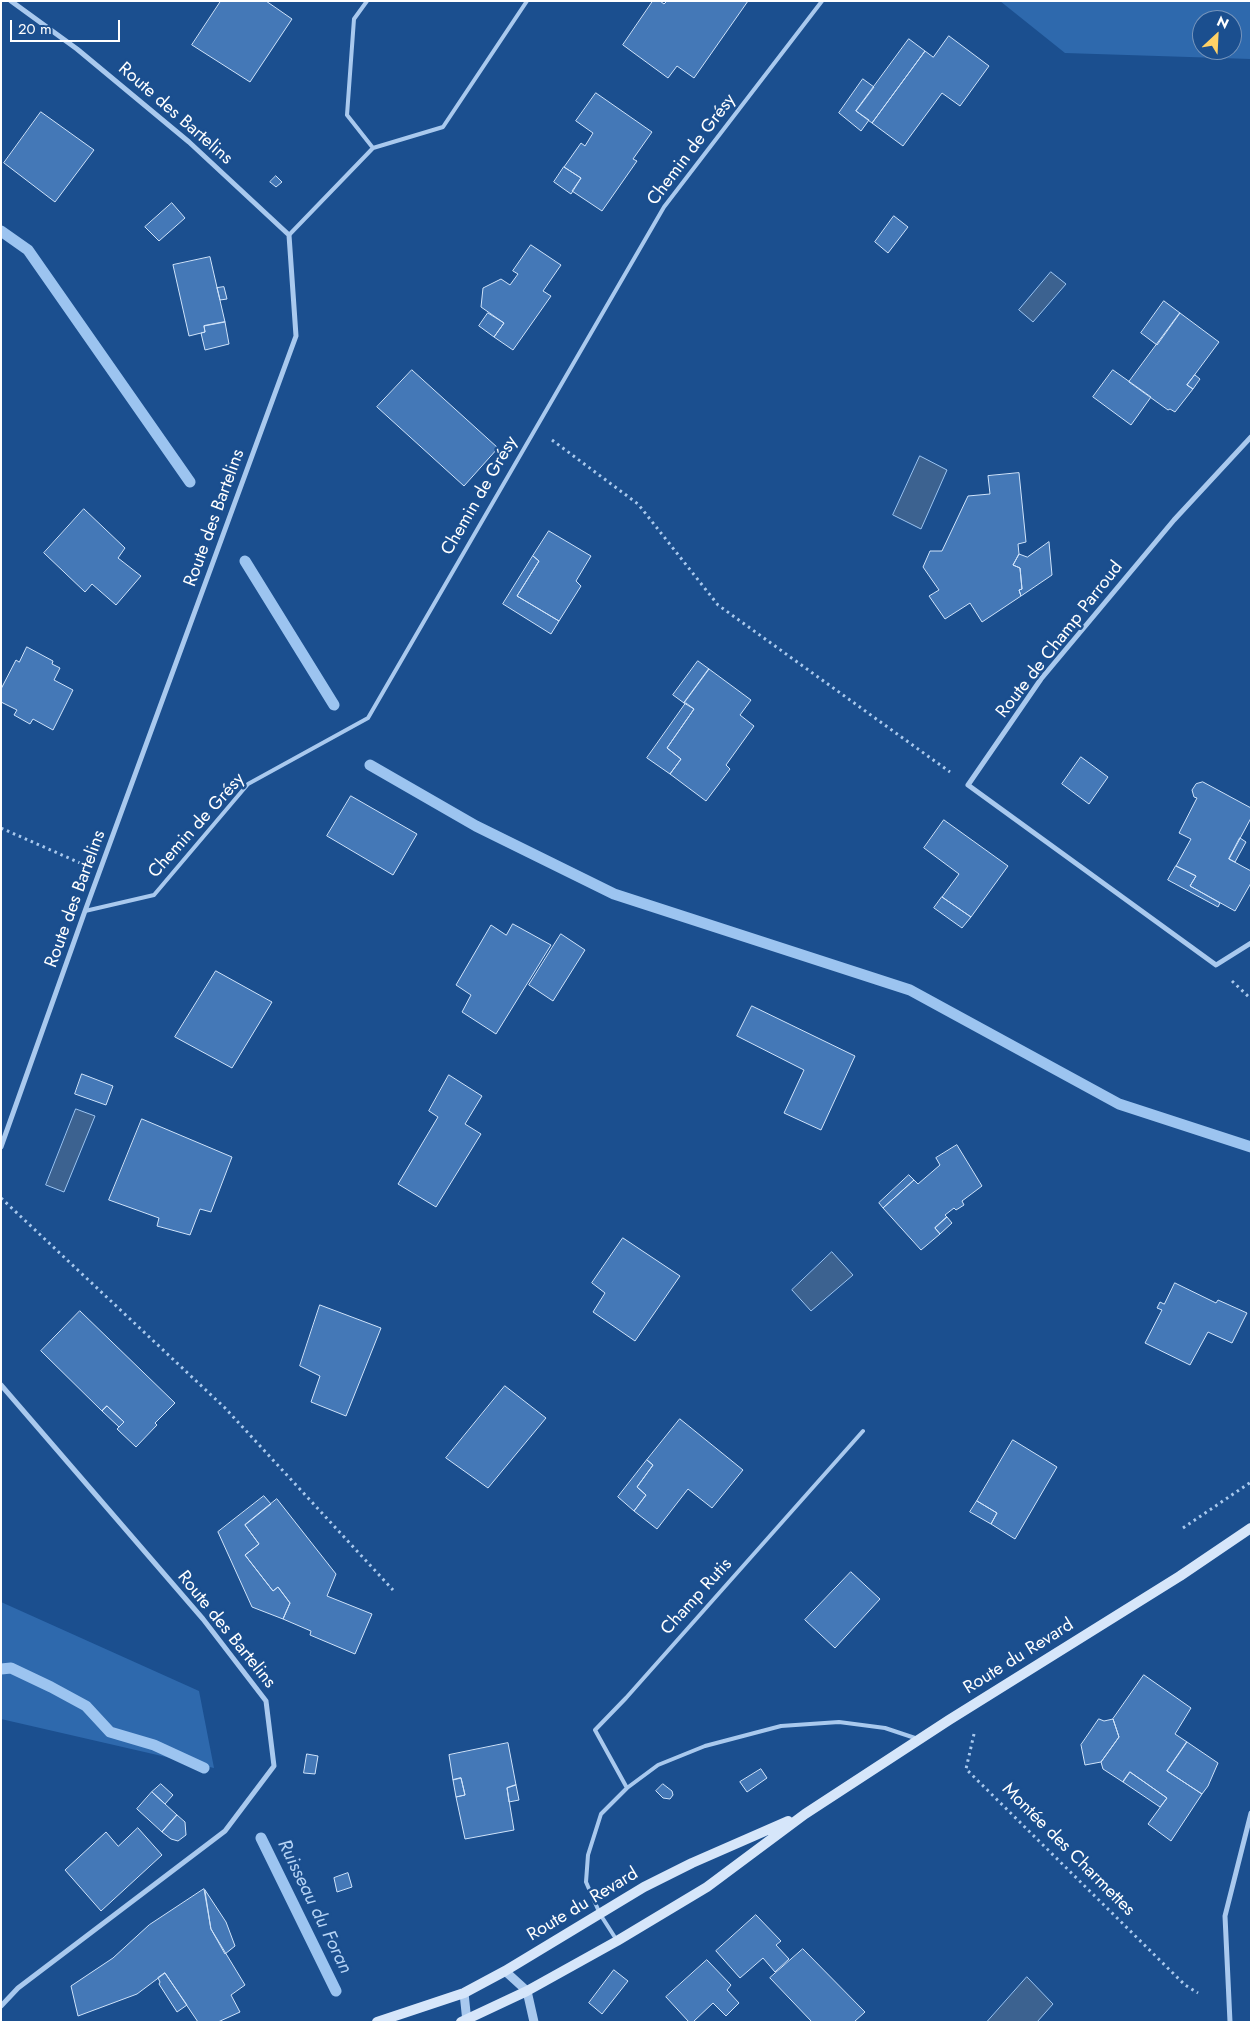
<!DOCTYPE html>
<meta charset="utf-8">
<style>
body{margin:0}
#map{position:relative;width:1252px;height:2023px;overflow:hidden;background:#1b4f8f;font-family:Jost,sans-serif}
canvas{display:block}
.frame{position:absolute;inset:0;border:2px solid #fff;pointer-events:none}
.north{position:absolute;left:1192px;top:10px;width:50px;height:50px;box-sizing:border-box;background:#1b4f8f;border:1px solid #7695bc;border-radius:50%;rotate:25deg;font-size:14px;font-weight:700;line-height:20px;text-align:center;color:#fff}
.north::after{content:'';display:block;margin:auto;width:18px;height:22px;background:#ffd166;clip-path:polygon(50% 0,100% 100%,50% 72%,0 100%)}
.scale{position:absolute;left:10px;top:20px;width:110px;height:22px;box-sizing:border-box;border:2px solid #fff;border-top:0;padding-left:6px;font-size:15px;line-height:18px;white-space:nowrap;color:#fff;-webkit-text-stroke:4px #1b4f8f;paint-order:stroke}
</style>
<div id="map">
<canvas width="1252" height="2023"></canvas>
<div class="frame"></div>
<div class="north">N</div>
<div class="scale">20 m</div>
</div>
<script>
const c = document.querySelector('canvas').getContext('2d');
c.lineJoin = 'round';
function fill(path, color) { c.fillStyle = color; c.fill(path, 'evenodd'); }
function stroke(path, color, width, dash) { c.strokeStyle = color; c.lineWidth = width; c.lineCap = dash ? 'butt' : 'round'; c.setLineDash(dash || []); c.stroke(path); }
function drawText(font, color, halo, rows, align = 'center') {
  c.font = font + ' Jost,sans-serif'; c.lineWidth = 5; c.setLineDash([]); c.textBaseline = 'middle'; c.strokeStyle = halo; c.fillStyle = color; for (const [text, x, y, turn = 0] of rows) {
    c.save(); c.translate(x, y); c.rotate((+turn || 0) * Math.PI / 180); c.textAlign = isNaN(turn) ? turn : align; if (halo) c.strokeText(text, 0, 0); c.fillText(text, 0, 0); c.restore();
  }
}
fill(new Path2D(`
 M1000,1h251v58l-186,-6zM1202,20h30v30h-30z
 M1,1602l198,89 15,77 -213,-49z`), '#2e69ad');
const water = new Path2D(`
 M1051,272l15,12 -33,38 -14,-12z
 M920,456l27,14 -26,59 -28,-14z
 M76,1109l19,7 -31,76 -18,-7z
 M832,1252l21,23 -42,36 -19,-21z
 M1027,1977l26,27 -16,18h-50z`);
fill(water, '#3c6290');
stroke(water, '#9cc4f0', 1);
stroke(new Path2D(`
 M1,231l27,19 162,232
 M245,561l89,144
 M370,765l106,61 138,68 296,96 209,114 132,43
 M1,1669l10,-1 40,19 35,19 24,26 44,13 50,23
 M261,1838l75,153`), '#9cc4f0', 11);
const building = new Path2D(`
 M221,1h45l26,18 -42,63 -58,-37z
 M653,1h7l4,3 3,-3h81l-54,77 -17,-12 -9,12 -45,-33z
 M949,36l40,30 -29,40 -18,-13 -39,53 -31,-23 53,-72 8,6z
 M909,39l16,12 -53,72 -16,-12z
 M863,79l11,8 -18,24 13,9 -8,11 -22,-18z
 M596,93l56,39 -19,27 4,2 -35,50 -30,-20 9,-13 -17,-11 17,-24 4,3 8,-13 -17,-12z
 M41,112l53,38 -39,52 -51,-39z
 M564,167l17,11 -10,16 -17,-12z
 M276,176l6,6 -6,5 -6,-5z
 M172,203l13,15 -26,23 -14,-14z
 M894,216l14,11 -20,26 -13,-11z
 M531,245l30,20 -18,26 8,5 -38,54 -19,-13 10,-14 -23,-16 2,-19 18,-9 9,6 8,-11 -5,-3z
 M210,257l15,65 -21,4 1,6 -16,4 -16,-71z
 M224,287l3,12 -7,1 -3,-12z
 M1164,301l16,12 -23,32 -16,-12z
 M488,313l16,10 -10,14 -15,-11z
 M1180,313l39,29 -32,43 6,4 -18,23 -5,-3 -2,1 -39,-28z
 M225,322l4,22 -24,6 -4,-17 4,-1 -1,-6z
 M412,370l86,78 -34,38 -87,-79z
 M1113,370l38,27 -20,28 -38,-28z
 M1195,375l5,4 -7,10 -6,-4z
 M1019,473l7,69 -8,2 1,10 -6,11 7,3 2,21 -3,1 2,6 -39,26 -12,-19 -25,16 -16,-23 10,-6 -16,-23 7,-16h12l26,-55 22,-2 -2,-18z
 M84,509l41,39 -7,10 23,18 -25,29 -24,-21 -7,8 -41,-39z
 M549,531l42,25 -15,25 5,5 -22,35 -42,-25 22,-35 -6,-5z
 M1049,542l3,33 -31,21 -2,-6 3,-1 -2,-21 -7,-3 6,-11 8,3z
 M533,556l6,5 -22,35 42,25 -8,13 -48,-30z
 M27,647l26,14 -1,3 8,4 -6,12 19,10 -20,40 -20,-11 -3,5 -16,-9 3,-5 -16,-8v-13l15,-29 3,2z
 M698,661l11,8 -25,34 -11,-8z
 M709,669l42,31 -11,15 14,11 -28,39 4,4 -24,32 -36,-27 11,-15 -14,-11 27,-39 -10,-6z
 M686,703l8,6 -27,39 14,11 -11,15 -23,-16z
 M1081,757l27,20 -19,27 -27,-20z
 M1203,782l48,26v10l-22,41 22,12v12l-16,28 -45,-25 6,-10 -20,-10 15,-27 -12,-6 18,-35 -3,-1 -2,-7 4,-6z
 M351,796l66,38 -24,41 -66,-39z
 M944,820l64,46 -37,51 -29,-20 17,-23 -35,-26z
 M1240,838l6,4 -11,20 -6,-3z
 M1176,866l20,10 -6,10 30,17 -2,4 -50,-27z
 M942,897l29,20 -9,11 -28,-20z
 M513,924l38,21 -55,89 -34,-22 9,-17 -15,-10 35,-60 15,10z
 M561,934l24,16 -32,51 -24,-16z
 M216,971l56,31 -40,66 -57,-31z
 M752,1006l103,50 -34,74 -37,-17 20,-43 -67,-34z
 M82,1074l31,12 -7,19 -31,-11z
 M449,1075l33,21 -17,28 16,10 -45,73 -38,-23 40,-67 -9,-6z
 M142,1119l90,38 -21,55 -11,-3 -10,26 -33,-9 2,-8 -50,-18z
 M957,1145l25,41 -20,15 2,4 -8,5 -2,-2 -9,7 2,2 -12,11 5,6 -19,16 -38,-42 31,-28 4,4 22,-19 -4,-7z
 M909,1175l5,5 -31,28 -4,-5z
 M947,1217l5,6 -12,11 -5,-6z
 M623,1238l57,38 -45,65 -42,-29 12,-19 -13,-10z
 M1175,1283l41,20 2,-3 29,13 -15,30 -24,-11 -18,33 -45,-22 17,-33 -5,-2 3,-6 4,2z
 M320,1305l61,23 -35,88 -35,-14 9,-26 -20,-10z
 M80,1311l95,92 -20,20 2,2 -21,22 -19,-18 7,-7 -17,-16 -5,5 -61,-60z
 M505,1386l41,32 -58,70 -42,-30z
 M107,1406l17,16 -5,5 -17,-16z
 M680,1419l63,51 -31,38 -24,-19 -31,40 -23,-18 12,-16 -9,-8 16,-22 -6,-5z
 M1013,1440l44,27 -42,72 -24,-15 6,-11 -20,-12z
 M647,1460l6,5 -16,22 9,8 -12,16 -16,-14z
 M264,1496l7,8 -26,21 14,19 -14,11 28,36 5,-4 12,16 -7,16 -31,-12 -34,-75z
 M277,1499l59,75 -9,22 45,18 -17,40 -45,-19 1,-4 -28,-12 7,-16 -12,-16 -5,4 -28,-36 14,-11 -14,-19z
 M977,1501l20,12 -6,11 -21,-12z
 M851,1572l29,27 -45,49 -30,-28z
 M1144,1675l47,33 -16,26 12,8 -20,29 35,23 -31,47 -23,-17 19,-26 -37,-26 -7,10 -20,-13 -2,-7 18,-25 -6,-18z
 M1099,1719l5,2 9,-2 6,18 -18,25 -16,3 -4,-20z
 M1187,1742l31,21 -10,23 -6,8 -35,-23z
 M508,1743l8,42 -9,3 7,42 -49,9 -9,-42 9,-2 -4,-17 -8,2 -4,-25z
 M307,1754l11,2 -3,18 -11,-1z
 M761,1769l6,9 -20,14 -7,-10z
 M1130,1772l37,26 -7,9 -37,-25z
 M461,1778l4,17 -9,2 -3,-17z
 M161,1784l12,11 -8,9 -13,-12z
 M663,1784l9,7 1,4 -3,4 -7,-1 -7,-7z
 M516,1785l3,15 -10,2 -2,-14z
 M152,1792l25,23 -15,17 -25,-23z
 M177,1815l8,7 1,13 -8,6 -7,-2 -9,-7z
 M138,1828l24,27 -61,56 -36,-41 41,-38 12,14z
 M348,1873l4,14 -15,5 -3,-14z
 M204,1889l7,40 34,56 -14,10 9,17 -22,10h-20l-33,-49 -28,21 -59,22 -7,-30 42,-28 36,-33z
 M205,1890l21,32 9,24 -10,8 -14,-25z
 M756,1915l25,26 -5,4 13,14 -14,13 -12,-14 -23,20 -24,-27z
 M803,1949l62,63 -11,10h-42l-42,-44z
 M707,1960l24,25 -4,5 12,13 -13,13 -13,-13 -20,19h-4l-23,-25z
 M614,1970l14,11 -26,33 -13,-11z
 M165,1973l22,32 -10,7 -18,-28 1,-2 -2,-4z`);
fill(building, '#4478b7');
stroke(building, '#cfe3fa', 1);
stroke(new Path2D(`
 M552,440l86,64 80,101 232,167
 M1,828l79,35
 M1232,981l19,18
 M1,1198l224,210 168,182
 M1183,1528l68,-46
 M974,1734l-8,35 219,216 13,8`), '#a9c9ee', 3, [2.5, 4]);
stroke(new Path2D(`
 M367,1l-13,18 -7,96 26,33
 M289,235l84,-87 70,-21 84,-126
 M85,911l69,-16 94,-111 120,-66 296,-511 158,-206
 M627,1788l31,-23 47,-19 76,-20 58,-4 46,6 33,11
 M616,1939l-16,-25 -14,-32 2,-27 13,-41 26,-26 -32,-58 31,-32 237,-267`), '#a9c9ee', 4);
stroke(new Path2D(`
 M1251,437l-77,83 -133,159 -73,106 248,180 35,-22
 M1,1147l84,-236 211,-575 -7,-101 -100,-93 -112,-93 -66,-48
 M1,1385l202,234 63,82 8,65 -49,65 -207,157 -17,18
 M1230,2022l-5,-106 26,-103`), '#a9c9ee', 5);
stroke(new Path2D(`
 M505,1971l22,20 7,31
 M464,1993l3,29`), '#a9c9ee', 9);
stroke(new Path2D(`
 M377,2022l87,-29 41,-22 139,-84 48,-24 96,-42
 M461,2022l66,-31 90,-50 90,-54 98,-73 144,-94 231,-144 71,-48`), '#d6e6fa', 10);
drawText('18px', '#fff', '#1b4f8f', [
 ["Route des Bartelins",175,114,41],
 ["Chemin de Grésy",692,150,-53],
 ["Chemin de Grésy",480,496,-60],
 ["Route des Bartelins",215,518,-70],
 ["Route de Champ Parroud",1060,640,-52],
 ["Chemin de Grésy",197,826,-48],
 ["Route des Bartelins",76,899,-70],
 ["Champ Rutis",697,1597,-48],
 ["Route des Bartelins",226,1630,51],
 ["Route du Revard",1019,1657,-32],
 ["Montée des Charmettes",1068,1850,45],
 ["Route du Revard",583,1905,-31]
]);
drawText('italic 19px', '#b5d3f5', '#1b4f8f', [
 ["Ruisseau du Foran",314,1907,64]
]);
</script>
